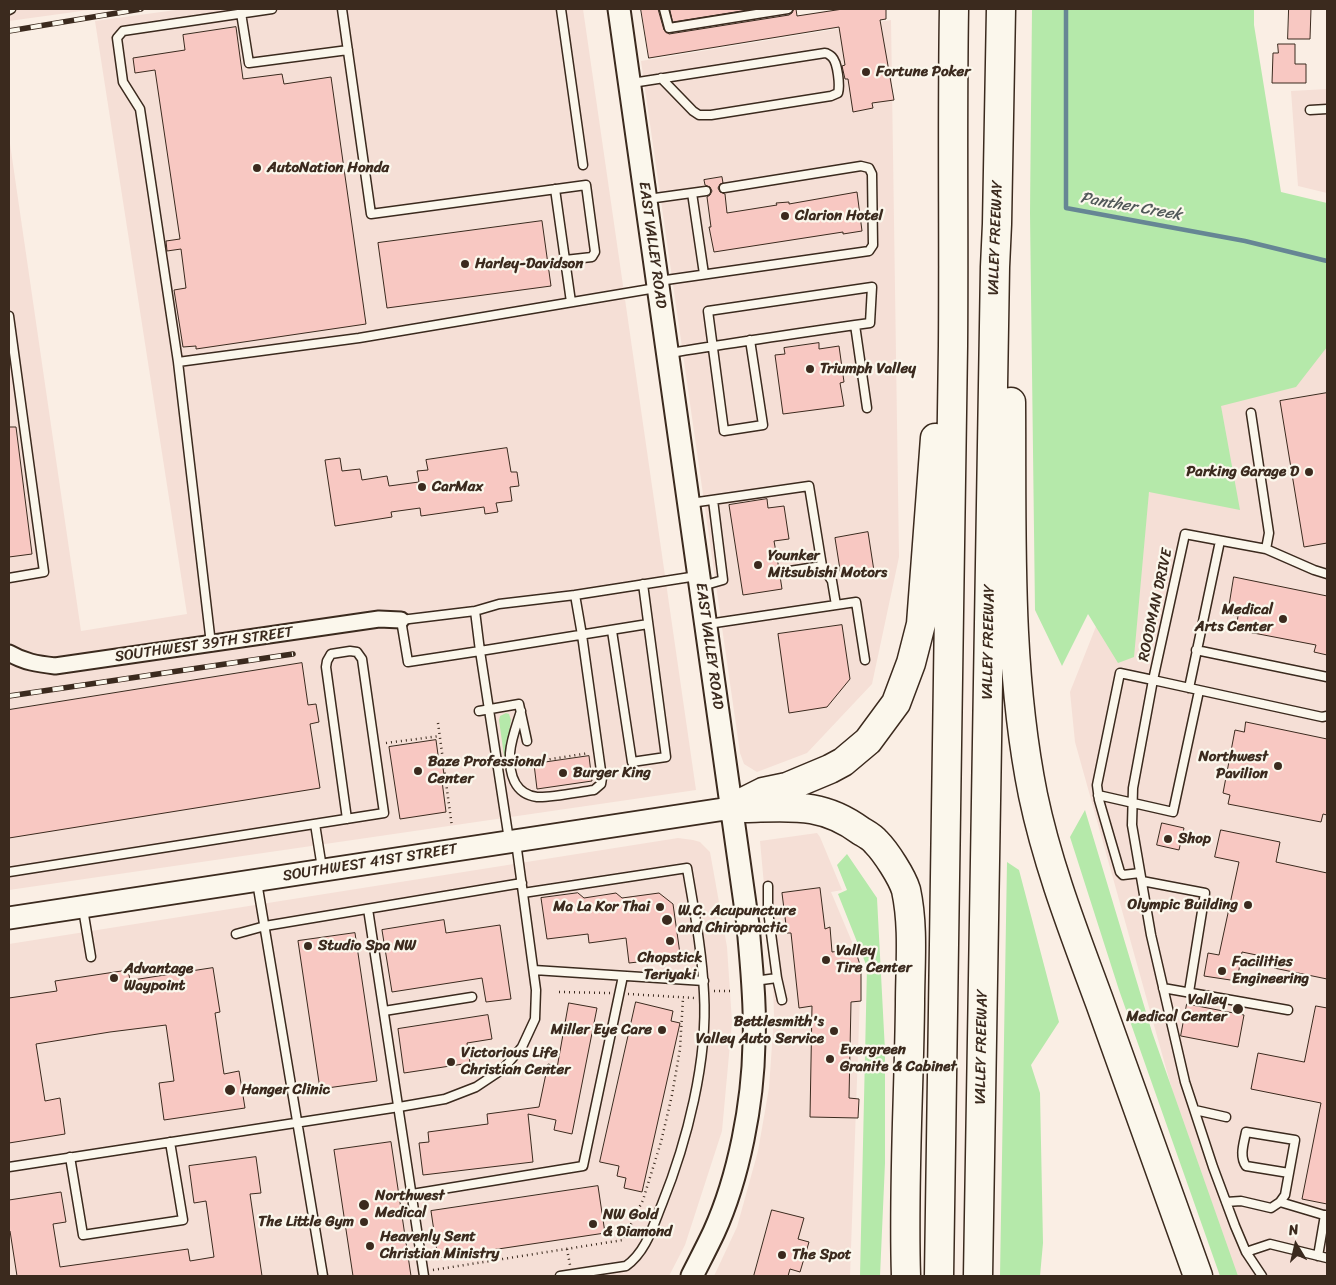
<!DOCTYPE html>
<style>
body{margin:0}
#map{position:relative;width:1336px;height:1285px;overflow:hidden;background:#faeee4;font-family:Sriracha,sans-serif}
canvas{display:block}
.frame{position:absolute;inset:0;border:10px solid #3b2a1e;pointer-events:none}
.north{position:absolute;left:1271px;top:1220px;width:50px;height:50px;-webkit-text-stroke:4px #fbf7ec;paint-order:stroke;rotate:351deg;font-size:14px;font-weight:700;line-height:20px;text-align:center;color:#3b2a1e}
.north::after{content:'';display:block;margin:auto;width:18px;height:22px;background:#3b2a1e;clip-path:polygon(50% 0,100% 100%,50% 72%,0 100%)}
</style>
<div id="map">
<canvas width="1336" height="1285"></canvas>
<div class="frame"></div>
<div class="north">N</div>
</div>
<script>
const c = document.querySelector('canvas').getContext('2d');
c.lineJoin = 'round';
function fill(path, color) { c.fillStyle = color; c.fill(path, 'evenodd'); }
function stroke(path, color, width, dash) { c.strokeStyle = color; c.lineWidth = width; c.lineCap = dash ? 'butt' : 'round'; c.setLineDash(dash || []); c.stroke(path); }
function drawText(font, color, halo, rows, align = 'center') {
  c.font = font + ' Sriracha,sans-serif'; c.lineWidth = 4.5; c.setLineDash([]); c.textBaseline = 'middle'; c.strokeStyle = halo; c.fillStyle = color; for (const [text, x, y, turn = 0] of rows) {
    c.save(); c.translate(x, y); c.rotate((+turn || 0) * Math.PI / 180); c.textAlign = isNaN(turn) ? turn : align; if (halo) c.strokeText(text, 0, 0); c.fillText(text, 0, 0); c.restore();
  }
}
fill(new Path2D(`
 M9,9h87l-87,12z
 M183,9h400l113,781 -687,100v-753l72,494 106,-17 -92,-593z
 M891,20l8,537 -27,127 -65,69 -50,19 -13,-8 -4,-11 -99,-692z
 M1327,89v104l-29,-7 -7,-95z
 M1225,301l102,22v953h-103l-149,-534 -5,-50z
 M817,833l3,4 22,53 -11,2 24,57 6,19 -11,308h-136l23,-49 21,-76 11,-63 5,-72 -1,-32 -13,-143z
 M678,838l15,2 7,2 10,10 17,95 5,75 -10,109 -37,114 -16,31h-660v-332z`), '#f5dfd6');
fill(new Path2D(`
 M1032,9h222v16l27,167 46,11v144l-31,40 -75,19 19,104 -91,-18 -15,165 -16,6 -30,-49 -26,52 -27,-56 -5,-397z
 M506,713l3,1 2,6 -5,34 1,9h-2l-6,-43 1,-4z
 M1085,810l67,222 86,244h-18l-101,-286 -49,-153z
 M847,854l30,44 8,153v112l-5,113h-20l7,-309 -29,-73 9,-4 -10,-25z
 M1007,862l12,8 40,152 -28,43 9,28 3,150 -3,33h-40z`), '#b5e9aa');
stroke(new Path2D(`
 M1066,9v199l179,33 82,20`), '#668694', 4.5);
const building = new Path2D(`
 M641,9h17l6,21 5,4 120,-19 3,-2 2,-4h2l1,7 46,-7h43v10l-6,1 14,80 -22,3 1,5 -20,4 -5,-33h-3l-3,-13 3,-1 -6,-38 -190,31z
 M670,9h84l-81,13z
 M1289,9h22l-1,30h-22z
 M236,27l7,52 39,-5 2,10 47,-7 35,247 -170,25v-3l-13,1 -9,-57 12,-2 -5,-39 -14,2 -1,-10 14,-2 -25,-169 -20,3 -2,-15 52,-8 -2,-15z
 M1278,44h17v20h11v19h-34l1,-30h5z
 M722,177l1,6 -3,1 -2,4 2,4 5,2 2,19 50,-8 -1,-2 13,-1v2l68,-12 5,39 -19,3v-2l-129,20 -5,-25h2l-4,-30 3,-2 2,-4 -2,-4 -5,-2 -1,-5z
 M542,221l9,65 -164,22 -9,-65z
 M819,343v6l20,-3 5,36 -4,1 4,23 -61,8 -8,-59 10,-1 -1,-6z
 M1327,393v150l-23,4 -24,-146z
 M9,427h7l16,127 -23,3z
 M507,448l4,24h6l2,14 -9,1 2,14 -16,2 2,9 -13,2 -1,-7 -63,9 -1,-8 -29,4 1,5 -57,9 -10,-66 15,-2 2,13 18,-2 2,11 25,-4 2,10 30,-4 -2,-11 11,-1 -2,-10z
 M767,499l1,9 16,-2 5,33 -15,2 5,28 -2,3 3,4 2,13 -39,6 -14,-90z
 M868,532l6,39 -33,5 -6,-38z
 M1234,577l93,19v59l-13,-3 2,-7 -73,-14 1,-7 -7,-1 1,-7 -6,-1 1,-6 -4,-1z
 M842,625l8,54 -23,28 -38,6 -11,-79z
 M302,663l6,42 8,-1 3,18 -9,2 10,64 -311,50v-128z
 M1246,722l81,17v76l-4,-1 -2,8 -93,-18 2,-9 -7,-2 12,-63 9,2z
 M436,740l3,22 3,-1 3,20h-3l4,31 -46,7 -11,-72z
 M589,756l3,25 -55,8 -3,-25z
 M1162,823l22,5 -5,22 -22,-5z
 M1221,830l59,12 -4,20 51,11v106l-53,-11 2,-9 -34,-7 -5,29 -33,-5 4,-23 11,2 20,-93 -24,-5z
 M820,888l5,41 5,-2 2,25 23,-3 6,19v33l-10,1 -2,96 10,1 -1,19 -48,-1 2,-111 -13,2 -8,-75h-4l-5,-40z
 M578,893l6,5 32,-5 6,5 37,-5 14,11 8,57 -14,1 -3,4 -8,-6 -27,3 -3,-25 -37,5 -1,-9 -41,5 -6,-41z
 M444,920l2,13 54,-8 11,74 -25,3 -4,-24 -90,14 -10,-62z
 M355,933l22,148 -57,8 -22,-148z
 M213,968l7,44 -5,1 9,61 15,-3 6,37 -81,12 -5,-37 15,-2 -8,-56 -56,7 -74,12 9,57 15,-3 5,36 -56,9v-145l48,-7 -2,-10 27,-4 46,-7 2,10z
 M636,1002l37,9 -2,10 9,2 -38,169 -18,-4 2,-10 -9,-2 2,-10 -19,-4z
 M569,1003l28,5 -25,126 -18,-4 2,-10 -28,-6 5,48 -110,13 -4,-32 10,-1 -1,-10 60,-8 -1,-10 52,-7 9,-43 9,2z
 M1187,1004l57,11 -6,32 -57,-11z
 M1316,1006l11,2v196l-25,-5 19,-96 -70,-14 7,-36 46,9z
 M488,1015l4,24 -25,4 3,20 -66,10 -6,-44z
 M391,1142l20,134h-58l-19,-126z
 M256,1157l5,36 -11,1 12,82h-245l-7,-45h-1v-31l52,-8 5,30 -13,2 7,43 128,-18 2,12 24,-4 -8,-56 -12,2 -5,-37z
 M598,1186l7,47 -167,25 -7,-47z
 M772,1210l32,8 -6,21 11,3 -9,30 -10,-3 -2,7h-34z`);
fill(building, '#f8c8c2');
stroke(building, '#3b2a1e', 1);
const lane = new Path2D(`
 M342,9l29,205 215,-29 9,67 -3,5 -27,3
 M561,9l22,156
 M664,9l5,19 119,-19
 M9,10l2,-1
 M241,13l8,50 99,-13
 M632,83l193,-30c2,0 6,3 7,4 6,6 8,29 6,36l-7,3 -120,19h-12l-6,-4 -32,-33
 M1310,110l17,-1
 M555,189l16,113
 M692,193l12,81
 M648,199l58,-8
 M659,281l210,-30 4,-6 -1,-71 -3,-6 -8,-2 -137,22
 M9,316l35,256 -35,6
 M855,325l12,83
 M670,353c61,-10 123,-19 185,-28l15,-2 2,-36 -164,24 16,120 39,-6 -13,-85
 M178,362l181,-24 297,-50
 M1251,413l18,120 -3,16
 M691,503l118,-17 13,80 10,15 4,24
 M783,572l39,-6
 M702,586l21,-6 -10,-80
 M475,611l5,40 168,-27
 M708,624l148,-22 9,58
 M612,631l20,131 34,-5 -23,-173
 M211,644l-33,-282 -38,-253 -17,-27 -6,-44 6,-7 149,-22
 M1196,650l131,27
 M1189,688l31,-147
 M479,711l40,-7 8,37
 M521,711c-4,13 -10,28 -11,42 -1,20 4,41 27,44 13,1 42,-5 57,-7l7,-6 1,-6 -20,-143 -7,-40
 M1098,795l75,17 26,-121
 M315,824l7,44
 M509,840l-29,-189 -72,11 -7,-42 74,-9 24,-7 76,-9 122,-19
 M9,872l375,-59 -22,-154 -5,-7 -7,-1 -19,3 -4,7 -1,6 21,152
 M1140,873l-17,2 -3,-3 -21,-72 -2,-15 23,-112 33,7 32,-146 81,15 48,21 13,4
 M1142,881l63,12 -16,99
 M257,882l66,394
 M523,893l164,-25c7,42 15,82 17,125 4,67 -17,149 -42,211 -9,22 -16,48 -36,62l-66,10
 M83,909l8,48
 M368,909l56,367
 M236,934l29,-8 257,-43
 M534,970l170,11
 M777,978l5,22
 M754,981l23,-3 -9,-67v-25
 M1163,988l125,22
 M384,1011l88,-14
 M1195,1110l31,7
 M70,1157l13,78 100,-15 -13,-78
 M9,1167l390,-60 46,-8 31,-12 27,-18 19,-22 13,-28 1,-29 -20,-148
 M412,1194l171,-28 40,-190
 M1226,1202l15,-1 30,7 9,-6 5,-7 10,-55 -49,-8c-2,11 -7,24 0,34l43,7
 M1280,1202l47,14
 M1246,1252l24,-8 57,14
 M1318,1256l7,-41
 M1262,1276l-16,-24 -11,-26 -22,-59 -28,-85 -34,-147 -19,-110 1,-37 20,-108 169,37 5,-1`);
const street = new Path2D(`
 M9,653c15,9 29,11 46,13l324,-47 22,1`);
const secondary = new Path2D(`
 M619,9l129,916c3,39 8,79 6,118 -1,60 -15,134 -40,189 -7,15 -15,30 -22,44
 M9,918l722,-110`);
const highway = new Path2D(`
 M1011,402c1,131 -4,264 22,393 15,72 42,140 67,208 32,91 65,182 98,273
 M731,808l32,-16 24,-5 43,-18 13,-7 25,-21 28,-38 15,-40 10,-39 14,-186
 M745,808c46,-1 77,-6 116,23 5,3 11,6 15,11 10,10 26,35 30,48 8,37 4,76 4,114 -1,90 -7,181 -4,272
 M939,1276c6,-310 11,-620 14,-930 1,-112 -1,-225 1,-337
 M978,1276l17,-1009 2,-43 4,-215`);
stroke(lane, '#3b2a1e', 11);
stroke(street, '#3b2a1e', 19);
stroke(secondary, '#3b2a1e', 25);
stroke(highway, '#3b2a1e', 31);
stroke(new Path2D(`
 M438,723l14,104
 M386,743l54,-7
 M520,764l69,-11
 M714,991h16
 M559,992l51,1
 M628,994l67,4
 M567,1249l3,16
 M433,1270l190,-30 20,-40 18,-58 11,-47 8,-46 3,-51`), '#3b2a1e', 2.5, [1, 4]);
stroke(lane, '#fbf7ec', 8);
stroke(street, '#fbf7ec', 15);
stroke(secondary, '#fbf7ec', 21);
stroke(highway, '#fbf7ec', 28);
const rail = new Path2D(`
 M9,31l132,-22
 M9,696l284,-42`);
stroke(rail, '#3b2a1e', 5.5);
stroke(rail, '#fbf7ec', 4, [11]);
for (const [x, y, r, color] of [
 [866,72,5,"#3b2a1e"],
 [257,168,5,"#3b2a1e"],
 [785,216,5,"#3b2a1e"],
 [465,264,5,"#3b2a1e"],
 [810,369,5,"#3b2a1e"],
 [1309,472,5,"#3b2a1e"],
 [422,487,5,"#3b2a1e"],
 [758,565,5,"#3b2a1e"],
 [1283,619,5,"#3b2a1e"],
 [1278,766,5,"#3b2a1e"],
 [418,771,5,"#3b2a1e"],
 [563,773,5,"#3b2a1e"],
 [1168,839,5,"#3b2a1e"],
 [1248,905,5,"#3b2a1e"],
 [660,907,5,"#3b2a1e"],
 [667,920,6,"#3b2a1e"],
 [670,941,5,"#3b2a1e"],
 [308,946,5,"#3b2a1e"],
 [826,960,5,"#3b2a1e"],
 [1222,971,5,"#3b2a1e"],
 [114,978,5,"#3b2a1e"],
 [1238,1009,6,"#3b2a1e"],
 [662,1030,5,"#3b2a1e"],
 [834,1031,5,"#3b2a1e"],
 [830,1059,5,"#3b2a1e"],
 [451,1062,5,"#3b2a1e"],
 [230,1090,6,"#3b2a1e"],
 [364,1205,6,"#3b2a1e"],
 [364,1222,5,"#3b2a1e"],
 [593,1224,5,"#3b2a1e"],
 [370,1246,5,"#3b2a1e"],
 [782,1255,5,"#3b2a1e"]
]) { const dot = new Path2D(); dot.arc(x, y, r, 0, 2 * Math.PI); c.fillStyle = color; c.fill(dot); stroke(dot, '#fbf7ec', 2); }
drawText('bold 15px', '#3b2a1e', '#fbf7ec', [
 ["Fortune Poker",876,72],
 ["AutoNation Honda",267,168],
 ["Clarion Hotel",795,216],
 ["Harley-Davidson",475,264],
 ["Triumph Valley",820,369],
 ["Parking Garage D",1299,472,"right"],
 ["CarMax",432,487],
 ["Younker",768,556],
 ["Mitsubishi Motors",768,573],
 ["Medical",1273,610,"right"],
 ["Arts Center",1273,627,"right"],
 ["Northwest",1268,757,"right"],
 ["Pavilion",1268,774,"right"],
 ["Baze Professional",428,762],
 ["Center",428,779],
 ["Burger King",573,773],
 ["Shop",1178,839],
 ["Olympic Building",1238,905,"right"],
 ["Ma La Kor Thai",650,907,"right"],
 ["W.C. Acupuncture",678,911],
 ["and Chiropractic",678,928],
 ["Studio Spa NW",318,946],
 ["Valley",836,951],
 ["Tire Center",836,968],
 ["Chopstick",670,958,"center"],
 ["Teriyaki",670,975,"center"],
 ["Facilities",1232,962],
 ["Engineering",1232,979],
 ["Advantage",124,969],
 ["Waypoint",124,986],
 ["Valley",1227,1000,"right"],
 ["Medical Center",1227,1017,"right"],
 ["Bettlesmith's",824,1022,"right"],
 ["Valley Auto Service",824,1039,"right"],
 ["Miller Eye Care",652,1030,"right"],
 ["Evergreen",840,1050],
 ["Granite & Cabinet",840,1067],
 ["Victorious Life",461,1053],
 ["Christian Center",461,1070],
 ["Hanger Clinic",241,1090],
 ["Northwest",375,1196],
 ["Medical",375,1213],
 ["NW Gold",603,1215],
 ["& Diamond",603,1232],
 ["The Little Gym",354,1222,"right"],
 ["Heavenly Sent",380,1237],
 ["Christian Ministry",380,1254],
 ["The Spot",792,1255]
], 'left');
drawText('15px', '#3b2a1e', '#fbf7ec', [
 ["VALLEY FREEWAY",996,238,-88],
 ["EAST VALLEY ROAD",652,245,82],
 ["ROODMAN DRIVE",1156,605,-78],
 ["VALLEY FREEWAY",989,642,-89],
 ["SOUTHWEST 39TH STREET",204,645,-8],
 ["EAST VALLEY ROAD",709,646,82],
 ["SOUTHWEST 41ST STREET",370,863,-9],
 ["VALLEY FREEWAY",982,1047,-89]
]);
drawText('italic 16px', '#515859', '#fbf7ec', [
 ["Panther Creek",1131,207,10]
]);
</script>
